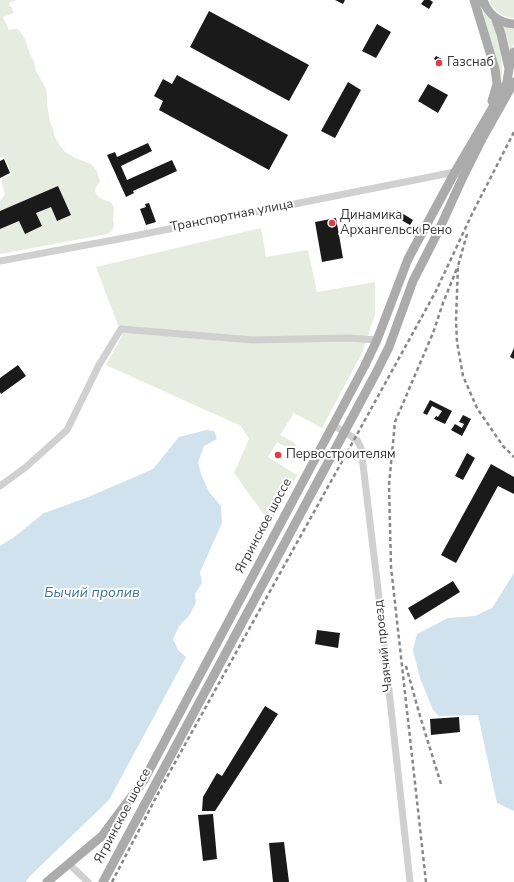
<!DOCTYPE html>
<meta charset="utf-8">
<style>
body{margin:0}
canvas{display:block;background:#fff}
</style>
<canvas width="514" height="882"></canvas>
<script>
const c = document.querySelector('canvas').getContext('2d');
c.lineJoin = 'round';
function fill(path, color) { c.fillStyle = color; c.fill(path, 'evenodd'); }
function stroke(path, color, width, dash) { c.strokeStyle = color; c.lineWidth = width; c.lineCap = dash ? 'butt' : 'round'; c.setLineDash(dash || []); c.stroke(path); }
function drawText(font, color, halo, rows, align = 'center') {
  c.font = font + ' "Nunito Sans",sans-serif'; c.lineWidth = 4; c.setLineDash([]); c.textBaseline = 'middle'; c.strokeStyle = halo; c.fillStyle = color; for (const [text, x, y, turn = 0] of rows) {
    c.save(); c.translate(x, y); c.rotate((+turn || 0) * Math.PI / 180); c.textAlign = isNaN(turn) ? turn : align; if (halo) c.strokeText(text, 0, 0); c.fillText(text, 0, 0); c.restore();
  }
}
fill(new Path2D(`
 M0,0h16l-7,3 5,10 -11,4 6,13 5,-1h4l7,10 5,15 4,7 1,8 11,20 2,22 2,11 3,7 1,6 6,11 5,6 10,6 16,6 6,7 3,11c-12,11 1,18 11,20l3,6 -1,11 1,6 -2,6 -4,3 -108,20v-25l19,-8 6,13 17,-7 -6,-14 15,-6 6,14 14,-6 -13,-29 -58,25v-9l5,-8 -3,-11v-4l10,-5 -8,-18 -4,2z
 M490,0h24v18c-11,-1 -22,-7 -24,-18z
 M479,3l4,9 11,11 6,17 2,29 -1,13 -2,10z
 M500,25l12,4h2v15l-5,10z
 M261,228l5,29 42,-7 9,42 58,-10v32l-12,37 -41,77 -28,-15 -14,22 15,8 2,5 -5,2 -15,-8 -9,15 29,18 -27,48 -36,-50 15,-34 -8,-13 -135,-61 16,-29 -26,-69z`), '#e6ecdf');
fill(new Path2D(`
 M207,430l7,1 3,8 -13,7 -6,16 3,12 8,18 12,14 1,17 -22,49 2,11 -7,11 1,8 -7,14 -10,10 -6,13 5,11 8,7 -77,143 -80,77 -3,5h-26v-336l13,-8 31,-25 42,-15 67,-29 26,-32z
 M514,573v238l-17,-8 -19,-88 -39,1 -6,-6 -13,-32 -7,-28 4,-16 31,-16 27,-2 17,-8z`), '#cfe2ee');
fill(new Path2D(`
 M335,0h10l-2,4z
 M424,0h6l3,2 -4,7 -8,-5z
 M209,11l100,54 -20,36 -99,-54z
 M377,24l14,8 -15,26 -14,-7z
 M436,56l6,3 -3,4 -5,-4z
 M177,75l111,60 -19,35 -110,-60 4,-9 -9,-5 9,-17 9,5z
 M348,82l13,8 -26,48 -14,-7z
 M428,84l20,11 -10,18 -20,-12z
 M148,143l4,8 -31,15 6,14 45,-20 5,11 -44,20 1,2 -8,4 -19,-42 8,-3 2,5z
 M4,159l6,14 -10,5v-17z
 M58,186l13,29 -14,6 -6,-14 -15,6 6,13 -17,8 -6,-13 -19,8v-18z
 M149,203l7,19 -10,3 -6,-16 6,-2 -1,-3z
 M397,210l16,10 -3,5 -16,-9z
 M336,218l7,40 -21,4 -7,-40z
 M514,348v11l-4,-2z
 M18,365l8,11 -25,18 -1,-2v-14z
 M430,400l22,11 -7,13 -11,-5 2,-3 2,1 4,-6 -10,-5 -5,9 -4,-2z
 M463,415l8,4 -9,17 -11,-6 4,-6 7,4 2,-4 -5,-2z
 M467,453l8,5 -12,22 -8,-4z
 M491,464l23,13v17l-16,-8 -42,77 -15,-8z
 M453,581l7,11 -45,28 -7,-12z
 M317,630l23,3 -2,15 -23,-4z
 M265,706l13,8 -63,97h-13l1,-14 14,-24 5,3z
 M459,717l1,15 -29,3 -1,-16z
 M213,814l4,45 -14,2 -5,-46z
 M284,842l5,40h-16l-4,-39z`), '#1a1a1a');
stroke(new Path2D(`
 M0,261l124,-23 331,-66 3,2
 M333,425l24,15 4,8 16,133 33,301
 M0,486l26,-19 41,-37 32,-65 22,-36 132,11 95,-2 29,2
 M69,864l19,18`), '#d0d0d0', 7);
stroke(new Path2D(`
 M474,0l21,69 2,15 -5,17
 M483,0c5,14 16,23 31,24
 M495,17l6,17 8,35
 M506,88l3,-19 5,-17
 M47,882l55,-46 42,-56 220,-413 13,-27 31,-81 47,-87 52,-89
 M103,882l273,-509 13,-26 24,-66 25,-49 25,-55 19,-38 32,-57`), '#ababab', 9);
stroke(new Path2D(`
 M467,234l-9,32 -2,54 1,22 6,34 14,32 26,38 11,11
 M406,666l14,50 21,68
 M112,882l50,-96 193,-348 81,-147 36,-77 42,-82
 M426,882l-35,-315 -2,-82 6,-63 38,-89 10,-30 15,-37`), '#888', 2.5, [4, 3]);
for (const [x, y, r, color] of [
 [439,63,4,"#e63946"],
 [332,223,4,"#e63946"],
 [278,455,4,"#e63946"]
]) { const dot = new Path2D(); dot.arc(x, y, r, 0, 2 * Math.PI); c.fillStyle = color; c.fill(dot); stroke(dot, '#fff', 1.5); }
drawText('13px', '#333', '#fff', [
 ["Газснаб",447,63],
 ["Динамика",340,216],
 ["Архангельск Рено",340,231],
 ["Первостроителям",286,455]
], 'left');
drawText('13px', '#333', '#fff', [
 ["Транспортная улица",232,216,-11],
 ["Ягринское шоссе",264,526,-62],
 ["Чаячий проезд",384,646,-96],
 ["Ягринское шоссе",123,816,-62]
]);
drawText('italic 14px', '#3f7597', '#fff', [
 ["Бычий пролив",92,594]
]);
</script>
